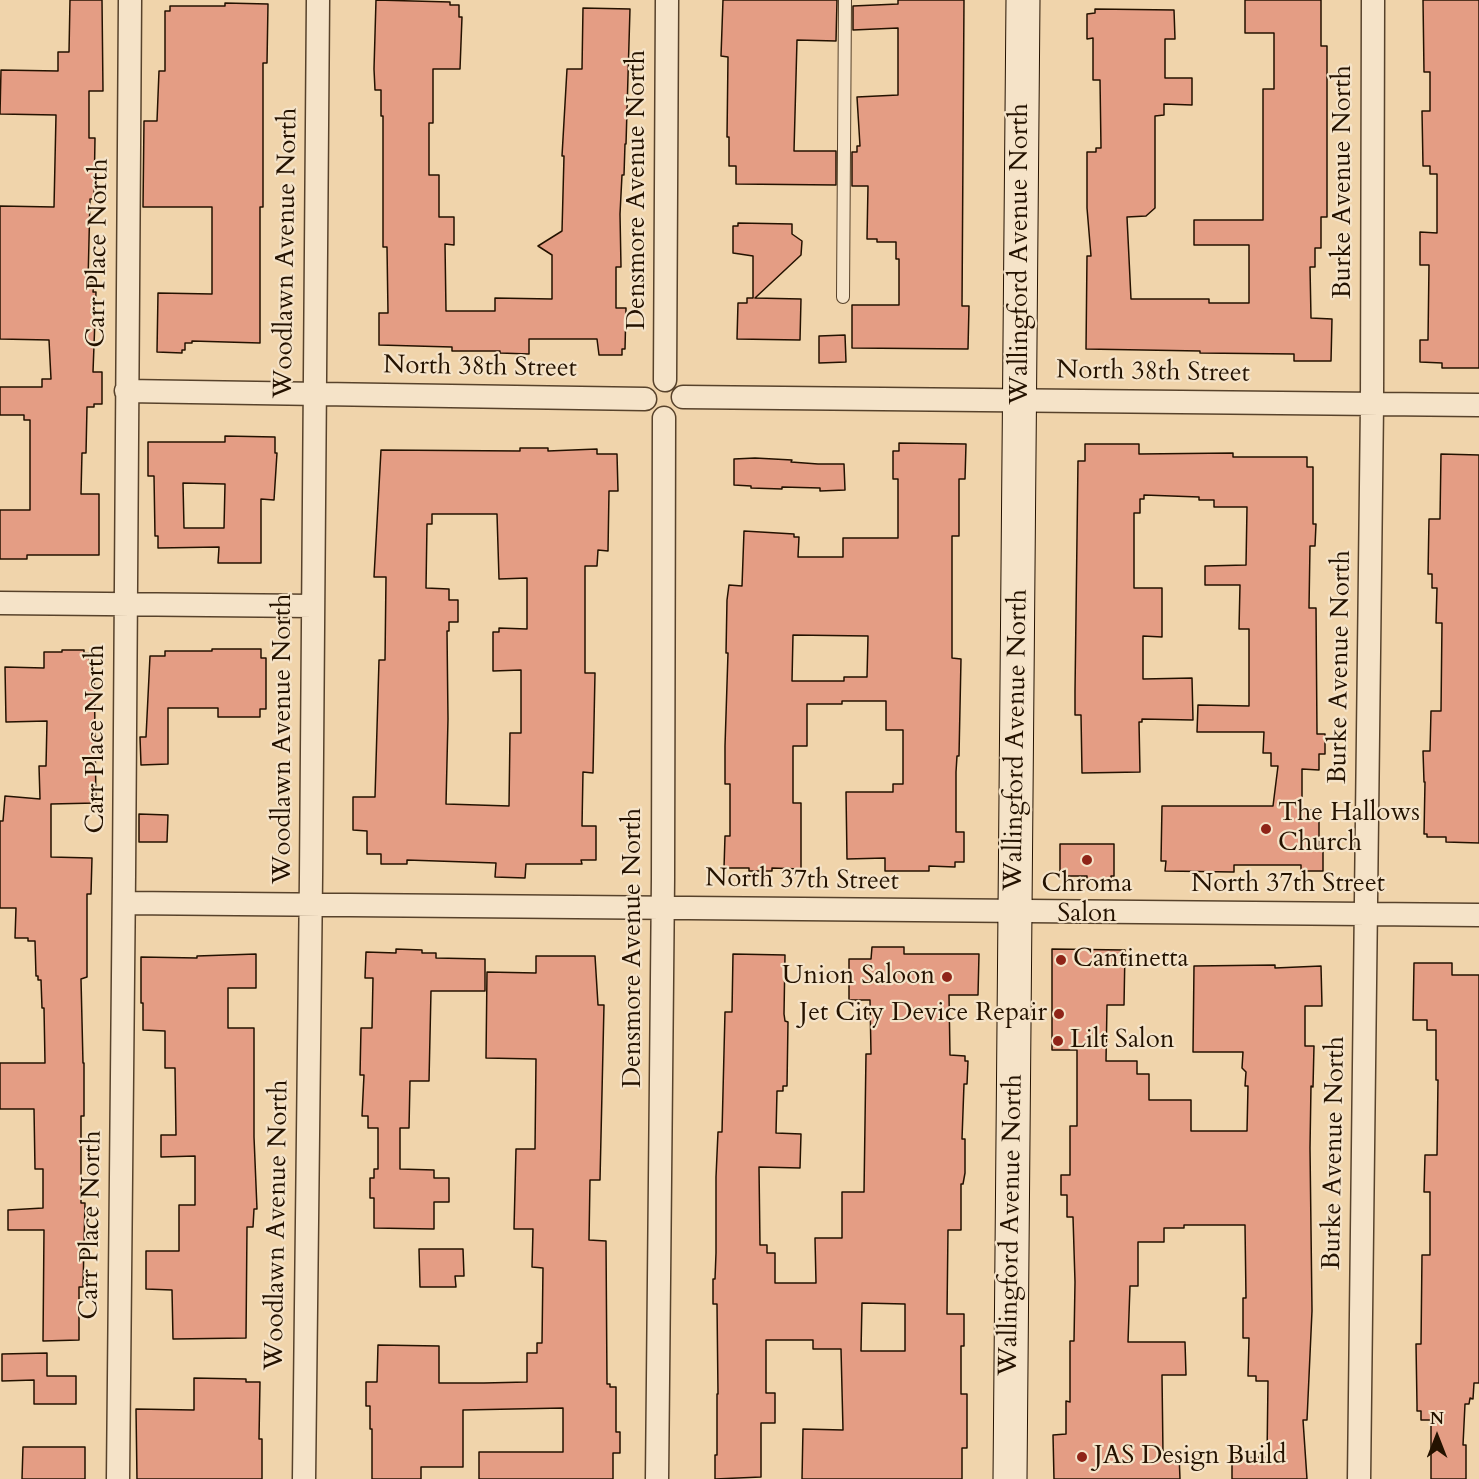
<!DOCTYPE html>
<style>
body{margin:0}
#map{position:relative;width:1479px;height:1479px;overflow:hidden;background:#f0d4ab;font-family:Cardo,serif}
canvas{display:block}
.north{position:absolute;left:1407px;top:1407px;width:60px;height:60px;-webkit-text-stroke:4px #f5e3c8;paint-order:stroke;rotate:0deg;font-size:16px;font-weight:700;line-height:24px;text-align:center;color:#241200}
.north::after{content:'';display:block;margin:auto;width:21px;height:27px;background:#241200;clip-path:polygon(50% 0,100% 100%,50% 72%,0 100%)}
</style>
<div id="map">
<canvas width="1479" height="1479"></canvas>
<div class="north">N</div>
</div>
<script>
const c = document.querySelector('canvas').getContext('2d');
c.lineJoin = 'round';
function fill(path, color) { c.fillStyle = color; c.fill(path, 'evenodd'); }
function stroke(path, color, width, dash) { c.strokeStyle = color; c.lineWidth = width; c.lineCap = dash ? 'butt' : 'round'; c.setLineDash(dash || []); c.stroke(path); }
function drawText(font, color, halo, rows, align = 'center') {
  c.font = font + ' Cardo,serif'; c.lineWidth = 4.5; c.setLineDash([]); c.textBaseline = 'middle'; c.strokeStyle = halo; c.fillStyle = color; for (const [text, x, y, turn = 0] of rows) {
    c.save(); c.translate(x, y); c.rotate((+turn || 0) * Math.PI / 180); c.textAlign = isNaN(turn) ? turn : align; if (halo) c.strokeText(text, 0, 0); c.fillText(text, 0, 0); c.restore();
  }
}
const building = new Path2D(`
 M70,0h32l1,91h-14v47h6l-1,61h-4l-2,83h6l-1,10h3l-3,80h9v32h-8v3h-7l-1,46h-4l-1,41h18v61h-72v4h-27v-49h30v-90h-6v-5h-24v-28h42v-8h9l-2,-39 -49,-1v-133l54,1 2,-92 -56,-1 1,-44 57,1v-19h11z
 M376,0l74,2v3h9v12h3l-2,52h-27v54h-4v52h10v42h15v28l-9,-1 1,67h49v-13l57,1v-44l-14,-9 24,-15 2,-75h-2l5,-87h15l1,-61 47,1 -4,135h-1l-1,31h-2l-2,39 1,53h-5v41h10l-1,41h-3v6h-23l-2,-16h-68v15l-29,-1v-2h-48v-4l-73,-2v-32h9l-1,-66h-4v-131h-2v-26h-6l-1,-21z
 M723,0h114l-1,41 -39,-1 -3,111h42v34l-100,-1v-18h-7v-29h-2l1,-80 -7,-1z
 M898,0h66l-2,306h7l-1,43 -116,-1v-43h47v-46h-3v-17h-19v-3h-10l1,-53h-16v-34h5v-6h3l-3,-49 41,-2v-67l-45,2v-24l45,-2z
 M1245,0h76v46h6v171h-6v31h-6v19h-5l1,51 21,1 -1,42h-37v-7l-94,-1v-2l-114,-2 1,-93h4l-4,-48v-56h9v-4h5l-1,-68h-7v-42l-6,1v-25l8,-1v-4l79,1 1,29h-10v39h27v27l-28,-1v11l-9,1v92l-9,8 -19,1 4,82h78v4h40v-58h-55v-25h69v-131h11v-56h-29z
 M1423,0h56v368h-37v-5l-22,-1v-22h8l1,-75h-9v-33l17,1v-59h-7v-8h-7l-1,-55h8v-39h-6z
 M225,3l43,1 -1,59h-4v144h-3v136l-68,-2v2h-7v7h-3v3l-25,-1 1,-59 54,1v-87h-69l1,-86h13l2,-50h6v-60h5v-5h55z
 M738,223l54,1v10l10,7 -1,14 -46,43 46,1 -1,41 -63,-1 1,-36h9v-5h6v-42l-20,-3v-27h5z
 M845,335l1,27 -27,1v-27z
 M225,436l50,1v16h2l-3,47 -13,-1v64h-43l1,-16 -61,1v-12h-3l-1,-60h-6v-34h77zM183,483l42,1 -1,44h-40z
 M899,443l67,1 -1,35h-6v57h-7v122l9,1 -2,97h-2l-1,16v60h8v30h-9v5l-26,-1v5h-44v-13l-38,1 -1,-67h47v-8h10v-54h-17v-29h-44v3h-35v42h-14v57h8v66l-29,-1v3h-23v-3h-25l1,-32h5v-52h-5v-38l3,-93h-2l1,-53 2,-15 13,1 2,-55 50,3v3h5l-1,20h45v-19h55v-59h-5v-28h6zM793,635l75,1 -1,41h-23v4h-52z
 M1085,444h54v10l94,-1v4h74v10h6v57h3l-1,22h-5l-1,62h7l1,126h8v20h-6v16l-17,-1v41h17v38h4v23h-22v-6h-67v7l-69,-1 1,-10h-5l1,-55h111l5,-40h-7v-13h-8l1,-21h-67l1,-27 51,1v-77h-10l1,-44h-35v-19l41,-1 1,-58h-33v-7h-15v-3l-55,-2v4h-4v14h-6v75h28v49l-19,-1v43l49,-1 1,42 -51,-1v3h-3l1,50 -58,1 -1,-58h-6v-24l3,-230h7z
 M520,448h28v3l49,-2v5h20l1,37h-9l-1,60 -10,-1 -1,16h-12v107h10l-2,100 -10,-1 -1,54h14v34h-15l1,4h-56l-1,14 -30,-1 1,-14 -89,-3v4h-26v-10h-14v-23l-14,-1v-33h22l4,-137h6l1,-83h-12l7,-127 139,1zM432,514h65l2,65 28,-1v51l-28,-1v4h-6v39l28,-1v63h-11l-1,73 -63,-2 2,-85 -1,-88h2v-9h9v-22h-9v-11l-23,-1 1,-64h5z
 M1441,454l38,1v388l-33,-1v-5h-19v-3h-3l1,-52h-1l-1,-31h7l1,-40h10l1,-88h-6l1,-35h-5v-14h-4l1,-55h11z
 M755,458l37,2 -1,2 27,2h26l1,26 -25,1v-3l-38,-1v2l-31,-1v-2l-17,-1v-26z
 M212,649h49v9h5v51h-6v8h-42v-9h-50v56l-27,1 -1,-28h6l4,-81h15v-5h47z
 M62,650h22v3h5v6h5l2,144 -45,1v53l41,1 -1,36h-4v83l-6,2 2,84h1v53h-3v87h4l-2,84h-4v53l-36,1 1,-111h-36v-20l35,-2v-39h-8l-1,-60h-34v-46h45l-1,-55h-2l-1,-28h-3v-4h-2l-1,-35h-7v-3h-13l1,-30h-16v-87h3l2,-25 35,3 -1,-33h7l1,-45 -41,1 -1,-55 39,1v-16h18z
 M139,814l29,1 -1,27h-28z
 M1060,844h54v32h-3v4h-24v-4h-27z
 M872,947h32v7h75l-1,41h-29l1,60 15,1v5h3l-1,23h-3l-2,55h3v34l-2,11h-2v46h-13l-1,84h17v32h-3v48h6v54h-5v31h-160l1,-50 40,1 -2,-81h-28v-9h-47v53h9v30h-14v54l-46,2v-24h2v-61h1l-1,-90h-4v-25h2l1,-26v-76l2,-45h4l3,-120h7l1,-58 52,1 -1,59 1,7 3,1 -1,64h-4v5h-6l-1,42 25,1 -1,34 -41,-1 1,78h7v8h8v30h41l-1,-45h27v-46h22l2,-138h5l-1,-54h-21v-41h22zM862,1303l43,1v47h-44z
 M396,949l26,1v3h14v5l49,1v32h-54l-2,90h-19l-1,47h-9v41l34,1v8h15v24h-15v27l-60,-1v-30h-4v-20h4v-9h4v-41h-10v-12h-6l2,-41h-4l1,-47h11l1,-50h-8l1,-26 30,1z
 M1052,949l73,1 -1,55h-17l-1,56h31v13h12v26h42v31h56l1,-45h-3l1,-14 -4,-4 1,-16h-50l1,-86 81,-1v3l46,-2 1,40h-17v40h9l-1,41 -2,-1 -1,62 2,163 -5,109h-4l4,59h-75v-21l35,-1 1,-76h-12v-5h-8l1,-38h-6v-40h3l-1,-73h-61v3h-20v14h-26v44h-8l-2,56h57l1,33h-24l1,79h16l1,25h-126l-1,-44 13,-1v-33l4,1v-61h4l1,-59 -2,-65h-6v-22h-6v-20h9v-49h7v-76h-25z
 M256,954v34h-28v40h26v109l3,72h-3l-1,18h-6l-1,111 -73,1 -1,-49 -26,-1v-38h33v-46h16v-49l-34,1v-22h15l-1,-67h-10v-37l-22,-1v-27h-2v-46l56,1v-2z
 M536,956h59l3,49h6l-4,175h-10l-1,60 17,1 1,143h3v3h6v45h4v21h-7v26h-134v-27h84v-44l-100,2v57h-42v12h-49v-50h-2v-23h-4v-24h11l1,-37 61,1v37h45l43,-1v-29h10v-10h5l1,-75 -11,-1 1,-38h-19l2,-80h19l1,-90 -50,-1 1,-86 49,1z
 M1414,963h38v12h27v408h-5l-1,16 -3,-1 -1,6h-4l-2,41h3v34h-35v-59h-10v-9h-4v-6l-1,-61h5l1,-89h8v-63h-6l1,-37h12l1,-75h-2v-50h-9v-10h-14z
 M419,1249h44l1,27h-9l1,11h-36z
 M47,1353v23h29v28h-42v-24l-32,1v-27z
 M194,1378l52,1v3h14l-1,57h3v40h-125l-1,-70 58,1z
 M23,1447h62v32h-63z`);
fill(building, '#e49d84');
stroke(building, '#241200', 1.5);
const lane = new Path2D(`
 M843,297l2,-297`);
const street = new Path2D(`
 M665,380l2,-380
 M126,391l519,8
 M683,397l796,8
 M0,603l313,3
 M124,903l1355,12
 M118,1479l6,-604 6,-875
 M304,1479l7,-602 7,-877
 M657,1479l6,-600 1,-461
 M1359,1479l13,-1075 1,-404`);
const secondary = new Path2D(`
 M1010,1479l13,-1479`);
stroke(lane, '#57422b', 14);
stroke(street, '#57422b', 25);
stroke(secondary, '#241200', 35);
stroke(lane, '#f5e3c8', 12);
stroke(street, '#f5e3c8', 22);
stroke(secondary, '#f5e3c8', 33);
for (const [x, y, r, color] of [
 [1266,829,6,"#8f2418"],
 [1087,860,6,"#8f2418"],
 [1061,960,6,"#8f2418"],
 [947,977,6,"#8f2418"],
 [1059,1014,6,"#8f2418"],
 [1058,1041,6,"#8f2418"],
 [1082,1457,6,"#8f2418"]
]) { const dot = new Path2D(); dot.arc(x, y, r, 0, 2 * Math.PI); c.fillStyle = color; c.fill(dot); stroke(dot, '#f5e3c8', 2); }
drawText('26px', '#241200', '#f5e3c8', [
 ["Burke Avenue North",1344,182,-90],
 ["Densmore Avenue North",638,190,-90],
 ["Carr Place North",99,253,-89],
 ["Woodlawn Avenue North",287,253,-89],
 ["Wallingford Avenue North",1021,254,-90],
 ["North 38th Street",480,368,1],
 ["North 38th Street",1153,373,1],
 ["Burke Avenue North",1341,667,-89],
 ["Carr Place North",97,739,-90],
 ["Woodlawn Avenue North",284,739,-90],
 ["Wallingford Avenue North",1017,740,-89],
 ["North 37th Street",802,881,1],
 ["North 37th Street",1288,885],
 ["Densmore Avenue North",634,948,-90],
 ["Burke Avenue North",1335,1153,-89],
 ["Carr Place North",92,1225,-89],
 ["Woodlawn Avenue North",278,1225,-89],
 ["Wallingford Avenue North",1012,1225,-89]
]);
drawText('26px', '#241200', '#f5e3c8', [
 ["The Hallows",1278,814],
 ["Church",1278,844],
 ["Chroma",1087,885,"center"],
 ["Salon",1087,915,"center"],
 ["Cantinetta",1073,960],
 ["Union Saloon",935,977,"right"],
 ["Jet City Device Repair",1047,1014,"right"],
 ["Lilt Salon",1070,1041],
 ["JAS Design Build",1094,1457]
], 'left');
</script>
